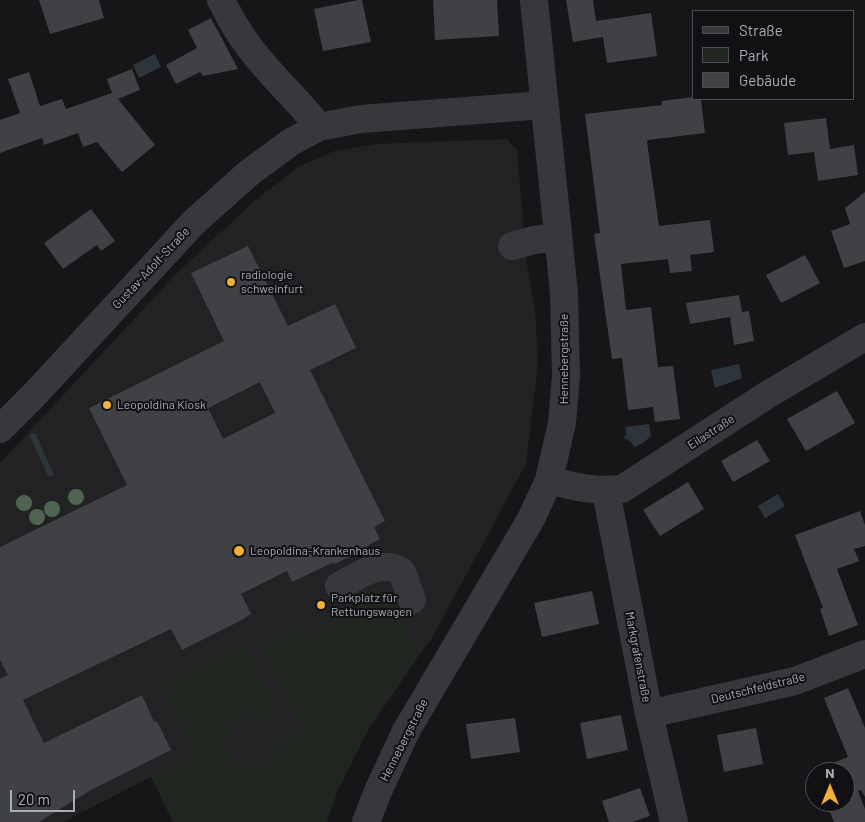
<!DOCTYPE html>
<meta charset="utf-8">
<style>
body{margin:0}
#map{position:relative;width:865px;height:822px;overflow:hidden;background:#161618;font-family:Barlow,sans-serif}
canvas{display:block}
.legend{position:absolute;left:692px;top:10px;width:162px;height:90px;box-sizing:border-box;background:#111113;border:1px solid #4d4f55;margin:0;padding:6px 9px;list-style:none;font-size:15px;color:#a8adb8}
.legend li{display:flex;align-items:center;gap:10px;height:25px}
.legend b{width:25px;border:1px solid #4d4f55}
.north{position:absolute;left:805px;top:762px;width:50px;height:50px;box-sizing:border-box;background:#111113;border:1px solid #4d4f55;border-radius:50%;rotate:0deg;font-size:14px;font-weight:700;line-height:20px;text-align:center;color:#a8adb8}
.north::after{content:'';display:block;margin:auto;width:18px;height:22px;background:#f2b134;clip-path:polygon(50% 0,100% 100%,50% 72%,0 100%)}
.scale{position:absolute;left:10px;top:790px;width:65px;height:22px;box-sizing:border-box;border:2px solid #a8adb8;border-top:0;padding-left:6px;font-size:15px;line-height:18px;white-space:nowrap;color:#a8adb8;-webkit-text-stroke:4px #111113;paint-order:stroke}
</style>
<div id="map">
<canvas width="865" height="822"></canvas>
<ul class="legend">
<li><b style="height:6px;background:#37383d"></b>Straße</li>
<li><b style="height:14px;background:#1e261f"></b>Park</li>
<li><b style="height:14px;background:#404145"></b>Gebäude</li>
</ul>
<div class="north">N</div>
<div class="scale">20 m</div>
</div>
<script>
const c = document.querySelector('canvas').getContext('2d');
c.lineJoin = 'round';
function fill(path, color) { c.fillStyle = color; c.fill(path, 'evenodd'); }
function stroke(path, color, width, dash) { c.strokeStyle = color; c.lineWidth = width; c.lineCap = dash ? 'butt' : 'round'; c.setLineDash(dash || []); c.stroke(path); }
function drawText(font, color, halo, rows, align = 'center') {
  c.font = font + ' Barlow,sans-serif'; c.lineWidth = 4; c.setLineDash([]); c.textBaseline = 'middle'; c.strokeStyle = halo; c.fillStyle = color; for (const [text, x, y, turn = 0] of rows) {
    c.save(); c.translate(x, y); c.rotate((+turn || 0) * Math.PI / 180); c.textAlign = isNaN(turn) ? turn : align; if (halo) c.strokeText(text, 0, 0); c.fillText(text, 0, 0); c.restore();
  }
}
fill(new Path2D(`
 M507,139l10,11 10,115 8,46 3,51 -12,102 -94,174 -15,20 -49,72 -31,62 -10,30h-154l-22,-45 -88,45h-63v-359l175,-188 78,-73 47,-36 34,-15 41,-7z`), '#222225');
fill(new Path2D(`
 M364,590c6,0 13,-1 19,3 18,11 26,46 34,65l-49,72 -31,62 -10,30h-154l-21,-45 43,-22 -27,-58 -10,-14 41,-20 42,-22 19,34 19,39 -10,7c-31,-20 -58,23 -30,41 7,4 15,5 23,2 11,-4 15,-13 16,-24l23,-10 -41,-86 43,-18 5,9 45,-22 -8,-16z`), '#1e261f');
fill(new Path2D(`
 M155,54l6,13 -22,11 -6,-13z
 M739,364l3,14 -27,10 -4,-18z
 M649,424l2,12 -8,7 -9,4 -3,-5 -7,-4 2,-5 -1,-6z
 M778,494l7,12 -20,12 -7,-12z`), '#2c353c');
stroke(new Path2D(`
 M33,436l17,37`), '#2c353c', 6);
fill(new Path2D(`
 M39,0h60l5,18 -54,16z
 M358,0h4l9,42 -48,9 -9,-42z
 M433,0h64l2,36 -64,4z
 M566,0h27l3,21 55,-8 6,43 -50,7 -4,-26 -30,5z
 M211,18l27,51 -35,7 -3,-4 -24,12 -10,-19 31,-17 -9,-18z
 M132,69l8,21 -22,9 37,46 -33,27 -25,-30 -14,5 -5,-14 -34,12 -2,-7 -42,15v-33l20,-7 -12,-34 21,-7 11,34 22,-7 4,10 46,-16 -5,-14z
 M694,97v2h7l4,34 -57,7 -1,2 12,84 51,-6 4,32 -24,3 2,16 -22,2 -2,-14 -47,5 5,46 25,-3 7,60 15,-1 7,53 -25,3 -2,-15 -25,3 -6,-52 -10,1 -18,-125 6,-1 -15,-119 77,-9v-4z
 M826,118l4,31 24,-4 4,30 -40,6 -4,-29 -26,3 -4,-32z
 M865,192v69l-21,7 -13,-37 19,-7 -5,-16z
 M91,209l24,32 -14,10 -4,-6 -34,24 -19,-26z
 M248,246l40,80 47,-22 21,44 -46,22 75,151 -11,6 6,12 -13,7 1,2 -33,16 -1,-2 -42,20 -5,-11 -46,23 10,20 -13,8 -56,28 -11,-21 -148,71 21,43 98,-48 12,27 3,-1 14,29 -80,40 -52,32h-39v-143l8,-4 -8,-15v-113l127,-62 -38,-77 135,-67 -33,-68zM260,382l15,31 -52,26 -15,-31z
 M805,255l15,28 -39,20 -15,-28z
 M739,295l3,17 7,-1 5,30 -20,4 -4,-28 -40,7 -4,-21z
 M837,391l18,32 -49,28 -19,-32z
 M757,440l13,21 -37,21 -12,-21z
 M688,482l16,27 -44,27 -17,-26z
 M860,511l5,14v21l-11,3 5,12 -22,8 21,56 -29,11 -9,-27 3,-1 -28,-73z
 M592,591l7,33 -57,13 -8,-34z
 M848,688l17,40v69l-4,-7 -3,1 7,18v13h-31l-8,-20h19v-30h-30v4l-2,-5 35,-14 -24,-59z
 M621,715l7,35 -41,9 -7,-36z
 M515,718l5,34 -49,7 -5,-35z
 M756,728l7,36 -39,8 -7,-37z
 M640,788l10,28 -18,6h-23l-7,-21z`), '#404145');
stroke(new Path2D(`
 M221,0c7,14 14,28 24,41 21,31 51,56 74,86
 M512,246l22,-6 24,-3
 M0,429l35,-35 159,-172 56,-50 41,-30 28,-15 42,-8 183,-14
 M549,480c25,7 47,12 73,9l145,-94 98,-58
 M606,491l43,223 25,108
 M339,586c20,-10 42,-28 63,-14l10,28
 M649,714l146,-33 70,-27
 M366,822l13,-33 27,-58 125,-212 18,-39 13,-57 4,-47 -2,-83 -30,-293`), '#37383d', 28);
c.fillStyle = '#506452';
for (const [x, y] of [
 [76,497],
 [24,503],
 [52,509],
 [37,517]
]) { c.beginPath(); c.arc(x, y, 8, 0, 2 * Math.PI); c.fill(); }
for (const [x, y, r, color] of [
 [231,282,5,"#f2b134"],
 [107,405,5,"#f2b134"],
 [239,551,6,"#f2b134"],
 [321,605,5,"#f2b134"]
]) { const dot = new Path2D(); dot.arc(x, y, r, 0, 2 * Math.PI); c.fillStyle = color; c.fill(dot); stroke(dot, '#111113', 2); }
drawText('12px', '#a8adb8', '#111113', [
 ["Gustav-Adolf-Straße",151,268,-47],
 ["Hennebergstraße",564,359,-90],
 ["Eilastraße",711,432,-33],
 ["Markgrafenstraße",638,657,79],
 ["Deutschfeldstraße",758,688,-14],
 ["Hennebergstraße",404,740,-63]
]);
drawText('12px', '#a8adb8', '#111113', [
 ["radiologie",241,275],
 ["schweinfurt",241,289],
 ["Leopoldina Kiosk",117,405],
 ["Leopoldina-Krankenhaus",250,551],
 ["Parkplatz für",331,598],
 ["Rettungswagen",331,612]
], 'left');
</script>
